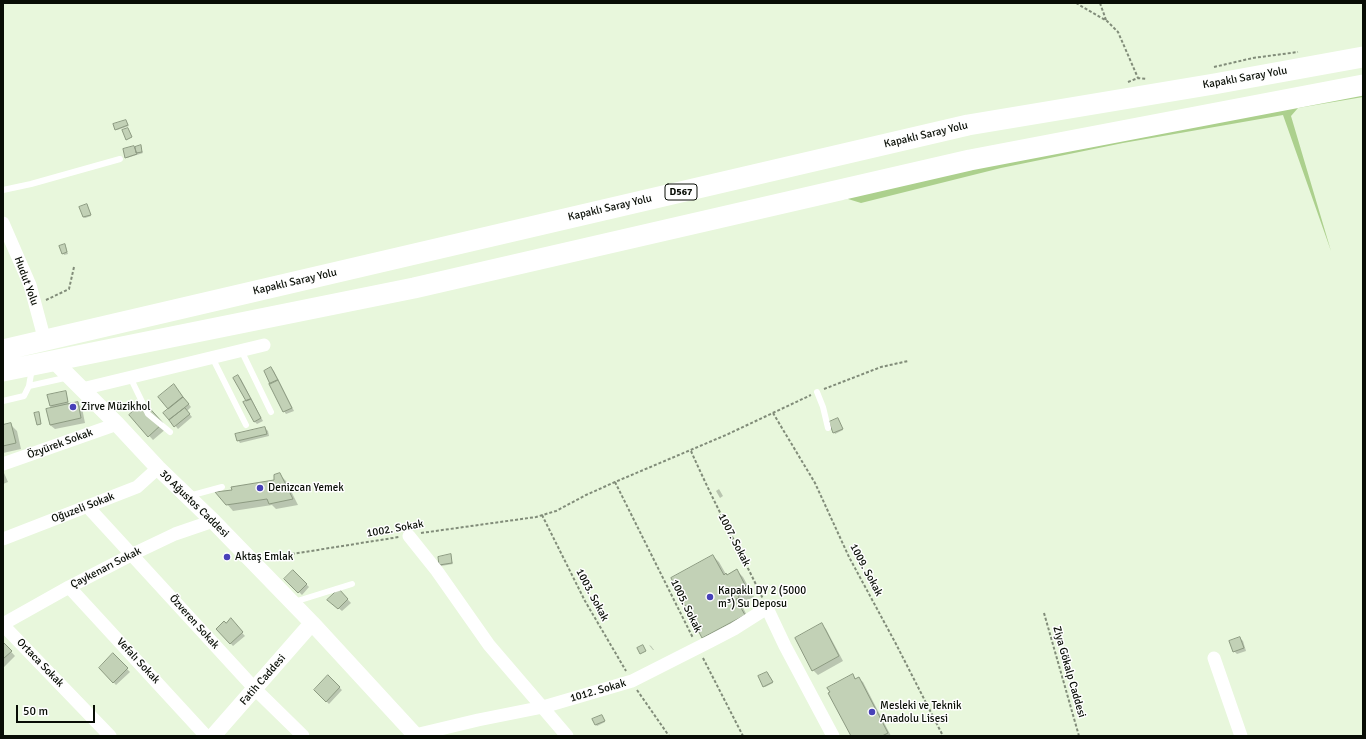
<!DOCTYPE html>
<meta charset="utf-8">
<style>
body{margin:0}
#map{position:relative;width:1366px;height:739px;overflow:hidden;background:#e8f7dc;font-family:Signika,sans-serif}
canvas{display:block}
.frame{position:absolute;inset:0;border:4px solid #080d05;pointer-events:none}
.scale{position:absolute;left:16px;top:705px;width:79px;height:18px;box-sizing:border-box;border:2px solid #080d05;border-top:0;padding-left:5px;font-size:12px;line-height:14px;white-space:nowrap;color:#080d05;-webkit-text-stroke:3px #fefefe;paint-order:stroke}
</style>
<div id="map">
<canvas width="1366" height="739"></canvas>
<div class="frame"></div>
<div class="scale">50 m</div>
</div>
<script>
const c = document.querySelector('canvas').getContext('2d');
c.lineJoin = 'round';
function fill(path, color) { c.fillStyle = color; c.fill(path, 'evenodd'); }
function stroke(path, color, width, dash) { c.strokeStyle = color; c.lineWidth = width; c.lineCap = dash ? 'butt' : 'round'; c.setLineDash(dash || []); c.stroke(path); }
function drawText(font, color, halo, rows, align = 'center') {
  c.font = font + ' Signika,sans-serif'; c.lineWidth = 3; c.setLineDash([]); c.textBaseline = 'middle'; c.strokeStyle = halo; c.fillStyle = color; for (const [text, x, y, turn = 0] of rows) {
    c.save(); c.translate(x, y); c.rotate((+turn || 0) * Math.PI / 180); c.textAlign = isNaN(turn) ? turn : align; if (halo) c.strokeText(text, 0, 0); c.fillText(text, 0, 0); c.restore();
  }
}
fill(new Path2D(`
 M1363,92v5l-65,11 -7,8 40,135 -48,-136 -160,28 -122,25 -140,35 -13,-4 -49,3z`), '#acd08d');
fill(new Path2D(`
 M126,121l3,5 -12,4 -1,-1z
 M140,146l3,7 -16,5 -1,-1 8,-10 1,1z
 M87,205l4,11 -6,2 -2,-1z
 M61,247h5l2,7 -4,1z
 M271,368l3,3 20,40 -8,3 -2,-3z
 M238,376l3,3 22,42 -6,3 -2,-2z
 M176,388l15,19 -4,4 5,6 -14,12 -13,-16 5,-4z
 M66,393l3,12 8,-2 5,5 3,15 -30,6 -5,-4 3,-17 -3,-2 -2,-10z
 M131,416l36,12 -14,12z
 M838,419l5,11 -8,4 -1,-2z
 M11,425l6,6 4,18 -18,4v-27z
 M265,428l3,3 1,5 -29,7 -2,-3z
 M4,473l4,9 -5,2v-10z
 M280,475l6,6 12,24 -22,4 -4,-4 -39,6 -6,-7 6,-14 43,-9z
 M719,489l4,7 -3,2 -4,-7z
 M450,555l3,9 -12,2 -1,-1z
 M713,556l6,6 8,14 10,-5 6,6 11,20 -11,5 1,2 -2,2 8,15 -41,22 -6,-6z
 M293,571l16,16 -7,8 -16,-16z
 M339,590l12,13 -9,8 -11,-9z
 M230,620l15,16 -12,10 -16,-17z
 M821,624l5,5 17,32 -25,14 -5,-5z
 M1240,638l3,3 3,10 -9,3 -3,-3z
 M3,643l12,13 -12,12z
 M649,645l2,1 3,4h-1z
 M113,655l17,17 -14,13 -16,-17z
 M767,673l6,10 -8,4 -1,-1z
 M853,676l3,3 2,-1 5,4 28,54h-39z
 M328,677l14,13 -13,14 -14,-14z
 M602,716l3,6 -8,4 -1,-1z`), '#0003');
const building = new Path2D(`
 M126,120l2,5 -13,5 -2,-6z
 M128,128l4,9 -6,3 -4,-10z
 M141,145l1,7 -6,1 -1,-6z
 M134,146l3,8 -12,4 -2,-9z
 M87,204l4,11 -8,2 -4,-10z
 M65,244l2,8 -5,2 -3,-8z
 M271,367l7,13 -8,4 -6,-13z
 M238,375l13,24 -5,2 -13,-23z
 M278,380l14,28 -9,4 -14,-28z
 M174,384l9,13 -15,12 -10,-12z
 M66,391l2,11 -18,4 -3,-11z
 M183,397l6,7 -20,16 -6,-7z
 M251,399l10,19 -7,4 -11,-20z
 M78,402l3,16 -31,7 -4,-16z
 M144,402l19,21 -15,14 -19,-22z
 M185,408l5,6 -16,13 -5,-7z
 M39,412l2,12 -4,1 -3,-12z
 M838,418l5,11 -10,4 -4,-11z
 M11,423l5,20 -13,3v-21z
 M265,427l2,7 -30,7 -2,-7z
 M280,473l13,26 -24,5 -2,-5 -41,6 -11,-13 17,-2 -1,-3 43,-7v-5z
 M451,554l1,9 -13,2 -1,-8z
 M713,555l11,20 2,-2 1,2 10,-6 11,22 -10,5 1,2 -3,1 9,16 -43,23 -31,-60z
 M293,570l14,14 -9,9 -14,-14z
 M339,589l9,10 -10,10 -11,-9z
 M231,618l12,14 -13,12 -14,-15 8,-8 2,2z
 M822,623l17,33 -27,15 -17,-33z
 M1240,637l4,11 -11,4 -4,-11z
 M3,642l9,9 -9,8z
 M643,645l3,6 -6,3 -3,-6z
 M113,653l15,15 -15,15 -14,-15z
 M767,672l6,10 -10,5 -5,-11z
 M853,674l2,5 4,-2 29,56 -6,3h-31l-23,-43 2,-1 -3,-4z
 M328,675l12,12 -14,15 -12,-12z
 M602,715l3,6 -10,4 -3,-6z`);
fill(building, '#c2d1b6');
stroke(building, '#8c9a81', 1);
stroke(new Path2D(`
 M1076,3l31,18 11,11 20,46
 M1100,3l6,17
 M1214,67l39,-9 45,-6
 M1128,82l10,-4 9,1
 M46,300l23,-11 5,-22
 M824,389l57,-22 27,-6
 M773,413l42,70 34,74 47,87 47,92
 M691,451c22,50 48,98 72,148
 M615,482l78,156
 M542,515l43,86 41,70
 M421,533l115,-16 20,-6 30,-16 29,-13 111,-47 85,-40
 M267,558l132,-21
 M1363,566v1
 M1044,613l35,123
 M703,658l40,78
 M637,690l32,46`), '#818c79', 2, [3, 2]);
stroke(new Path2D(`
 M3,190l28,-6 89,-25
 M241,350l30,62
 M212,357l34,68
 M130,377l18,37 22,18
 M29,386l40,-9
 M817,392l6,15 5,21
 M3,401l21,-5 5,-10 3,-18
 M189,496l33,-9
 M294,602l58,-18`), '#fff', 6);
stroke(new Path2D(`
 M3,223l27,62 15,56
 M82,389l182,-44
 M3,464l114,-40
 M87,506l168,183 48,47
 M409,536l28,35 52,74 78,91
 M3,539l134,-52 21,-19
 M69,587l137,149
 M3,624l66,-37 64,-33 42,-20 38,-13
 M3,625l107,111
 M1214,658l27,78
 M415,735l63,-15 65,-13 89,-26 79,-40 23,-12 33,-21 18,38 48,90`), '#fff', 13);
stroke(new Path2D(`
 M53,360l64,64 41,44 55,53 99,102 104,113
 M213,736l99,-113`), '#fff', 16);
stroke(new Path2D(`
 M3,350l965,-225 246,-41 149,-27
 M3,371l411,-83 556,-128 393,-75`), '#fff', 21);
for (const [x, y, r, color] of [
 [73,407,4,"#4841b8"],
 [260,488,4,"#4841b8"],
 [227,557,4,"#4841b8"],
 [710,597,4,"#4841b8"],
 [872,712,4,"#4841b8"]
]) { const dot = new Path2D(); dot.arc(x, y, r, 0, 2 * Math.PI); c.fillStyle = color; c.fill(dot); stroke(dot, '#fefefe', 1.5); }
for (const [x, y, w] of [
 [681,192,32]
]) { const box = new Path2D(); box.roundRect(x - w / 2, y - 8, w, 16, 3); c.fillStyle = '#fefefe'; c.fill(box); stroke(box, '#080d05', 1); }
drawText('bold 10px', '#080d05', null, [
 ["D567",681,192]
]);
drawText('11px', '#080d05', '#fefefe', [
 ["Kapaklı Saray Yolu",1245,78,-10],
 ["Kapaklı Saray Yolu",926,135,-13],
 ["Kapaklı Saray Yolu",610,208,-13],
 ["Hudut Yolu",26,281,70],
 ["Kapaklı Saray Yolu",295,282,-13],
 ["Özyürek Sokak",60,444,-20],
 ["30 Ağustos Caddesi",194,504,44],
 ["Oğuzeli Sokak",83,508,-21],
 ["1002. Sokak",395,529,-10],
 ["1007. Sokak",734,540,63],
 ["Çaykenarı Sokak",106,568,-27],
 ["1009. Sokak",866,570,62],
 ["1003. Sokak",592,595,62],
 ["1005. Sokak",686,606,64],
 ["Özveren Sokak",194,622,48],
 ["Vefalı Sokak",138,661,47],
 ["Ortaca Sokak",40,663,46],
 ["Ziya Gökalp Caddesi",1069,672,74],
 ["Fatih Caddesi",263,680,-49],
 ["1012. Sokak",598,691,-16]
]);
drawText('11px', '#080d05', '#fefefe', [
 ["Zirve Müzikhol",81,407],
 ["Denizcan Yemek",268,488],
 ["Aktaş Emlak",235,557],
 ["Kapaklı DY 2 (5000",718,591],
 ["m³) Su Deposu",718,604],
 ["Mesleki ve Teknik",880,706],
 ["Anadolu Lisesi",880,719]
], 'left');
</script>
